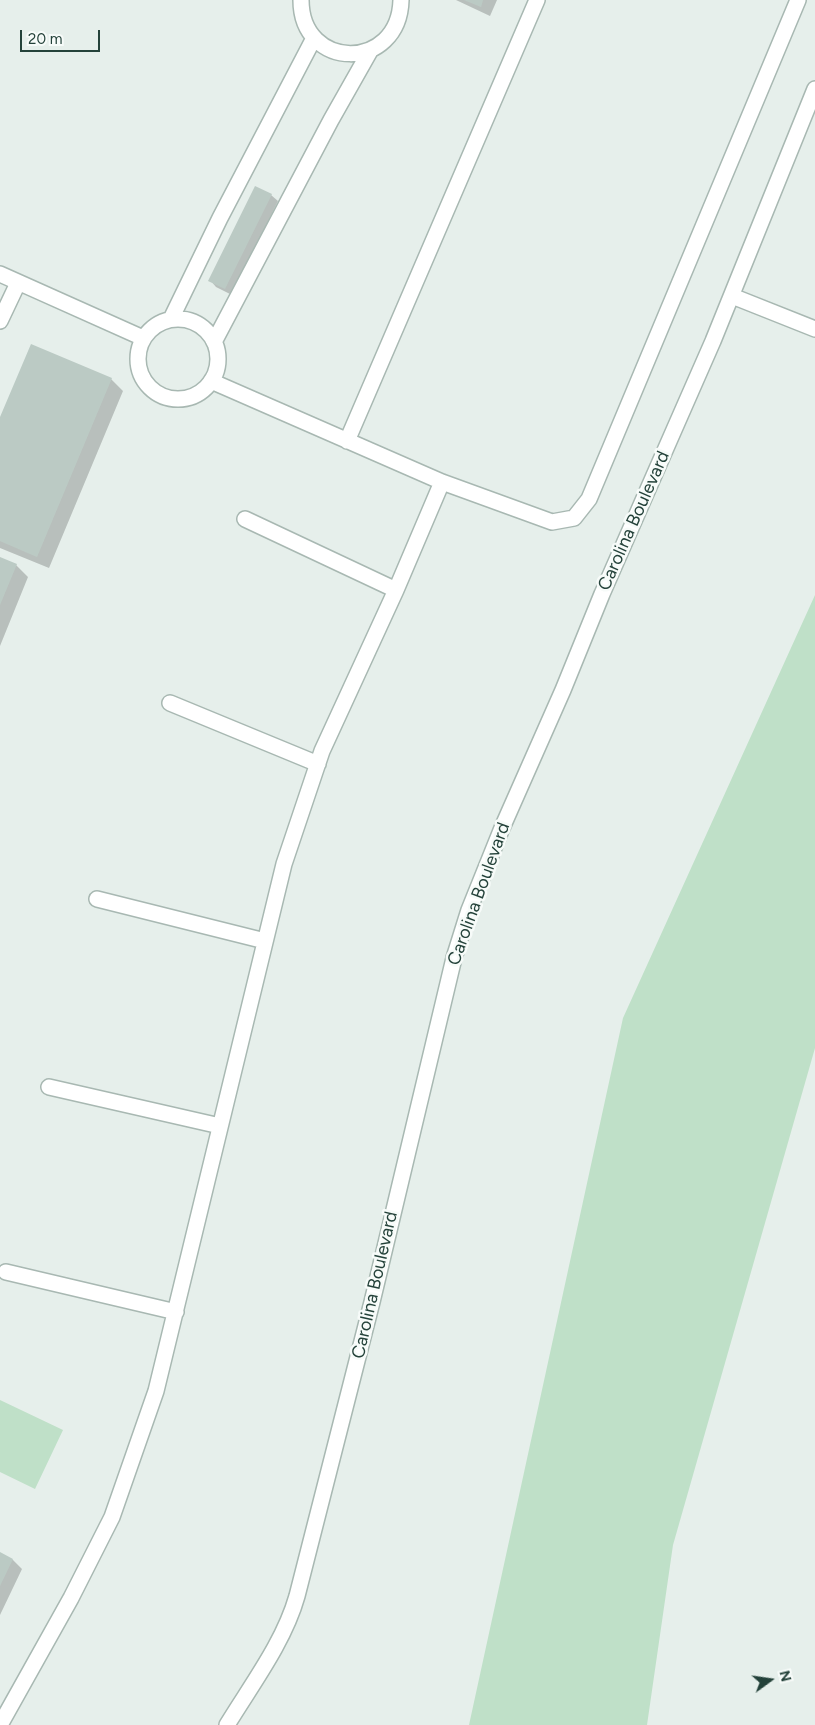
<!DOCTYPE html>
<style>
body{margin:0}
#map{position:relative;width:815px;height:1725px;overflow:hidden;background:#e6efeb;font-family:Figtree,sans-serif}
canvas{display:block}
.north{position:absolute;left:745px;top:1655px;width:50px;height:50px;-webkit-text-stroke:4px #f7fbf9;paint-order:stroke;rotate:76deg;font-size:14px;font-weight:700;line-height:20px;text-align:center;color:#24423a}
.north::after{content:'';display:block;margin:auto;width:18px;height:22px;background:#24423a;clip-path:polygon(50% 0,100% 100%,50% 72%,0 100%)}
.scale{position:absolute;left:20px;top:30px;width:80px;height:22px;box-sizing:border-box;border:2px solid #24423a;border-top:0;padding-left:6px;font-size:15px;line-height:18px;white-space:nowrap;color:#24423a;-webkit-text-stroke:4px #f7fbf9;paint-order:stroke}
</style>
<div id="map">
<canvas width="815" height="1725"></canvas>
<div class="north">N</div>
<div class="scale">20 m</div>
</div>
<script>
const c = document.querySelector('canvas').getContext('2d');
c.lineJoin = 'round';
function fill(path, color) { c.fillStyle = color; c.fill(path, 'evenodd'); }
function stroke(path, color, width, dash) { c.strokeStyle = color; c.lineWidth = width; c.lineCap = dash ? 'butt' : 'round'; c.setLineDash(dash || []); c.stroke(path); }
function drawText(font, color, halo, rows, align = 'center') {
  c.font = font + ' Figtree,sans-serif'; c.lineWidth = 5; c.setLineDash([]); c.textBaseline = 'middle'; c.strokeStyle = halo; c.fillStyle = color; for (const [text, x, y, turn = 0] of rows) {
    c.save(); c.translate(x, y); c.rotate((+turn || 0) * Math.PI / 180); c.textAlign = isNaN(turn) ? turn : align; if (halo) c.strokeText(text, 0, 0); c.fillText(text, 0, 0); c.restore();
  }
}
fill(new Path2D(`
 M815,595v453l-142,497 -26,180h-178l154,-707z
 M0,1400l63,30 -28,59 -35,-17z`), '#bfe0c8');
fill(new Path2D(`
 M456,0h41l-7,16z
 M271,195l7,6 -46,94 -16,-8 -6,-7z
 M111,379l12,12 -74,177 -49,-20v-127z
 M0,558l16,7 12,12 -28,69z
 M0,1554l13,6 9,9 -22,46z`), '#0003');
fill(new Path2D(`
 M464,0h19l-2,7z
 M255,186l17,8 -47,95 -17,-8z
 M31,344l81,34 -75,179 -37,-16v-124z
 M0,557l17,7 -17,41z
 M0,1552l13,7 -13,27z`), '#bbcac4');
const minor = new Path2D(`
 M301,0c0,71 98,72 100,0
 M0,274l143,64
 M732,296l83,33
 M171,319l49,-101 94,-180
 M138 359a40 40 0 1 1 80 0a40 40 0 1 1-80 0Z
 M0,321l18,-38
 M214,342l117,-222 39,-69
 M211,381l231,101 110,40 22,-4 15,-19 209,-499
 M347,441l190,-441
 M245,519l151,71
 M170,703l148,61
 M97,899l168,42
 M49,1087l171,39
 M6,1272l170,40
 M0,1725l71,-127 41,-81 44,-126 128,-527 38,-113 74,-161 46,-108
 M227,1725c25,-41 57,-83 70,-129l75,-294 82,-344 15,-48 33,-82 61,-138 39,-96 111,-253 102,-252`);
stroke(minor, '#a8b8b2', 18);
stroke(minor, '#fff', 15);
drawText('18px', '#24423a', '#f7fbf9', [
 ["Carolina Boulevard",634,521,-66],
 ["Carolina Boulevard",479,894,-70],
 ["Carolina Boulevard",375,1285,-77]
]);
</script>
